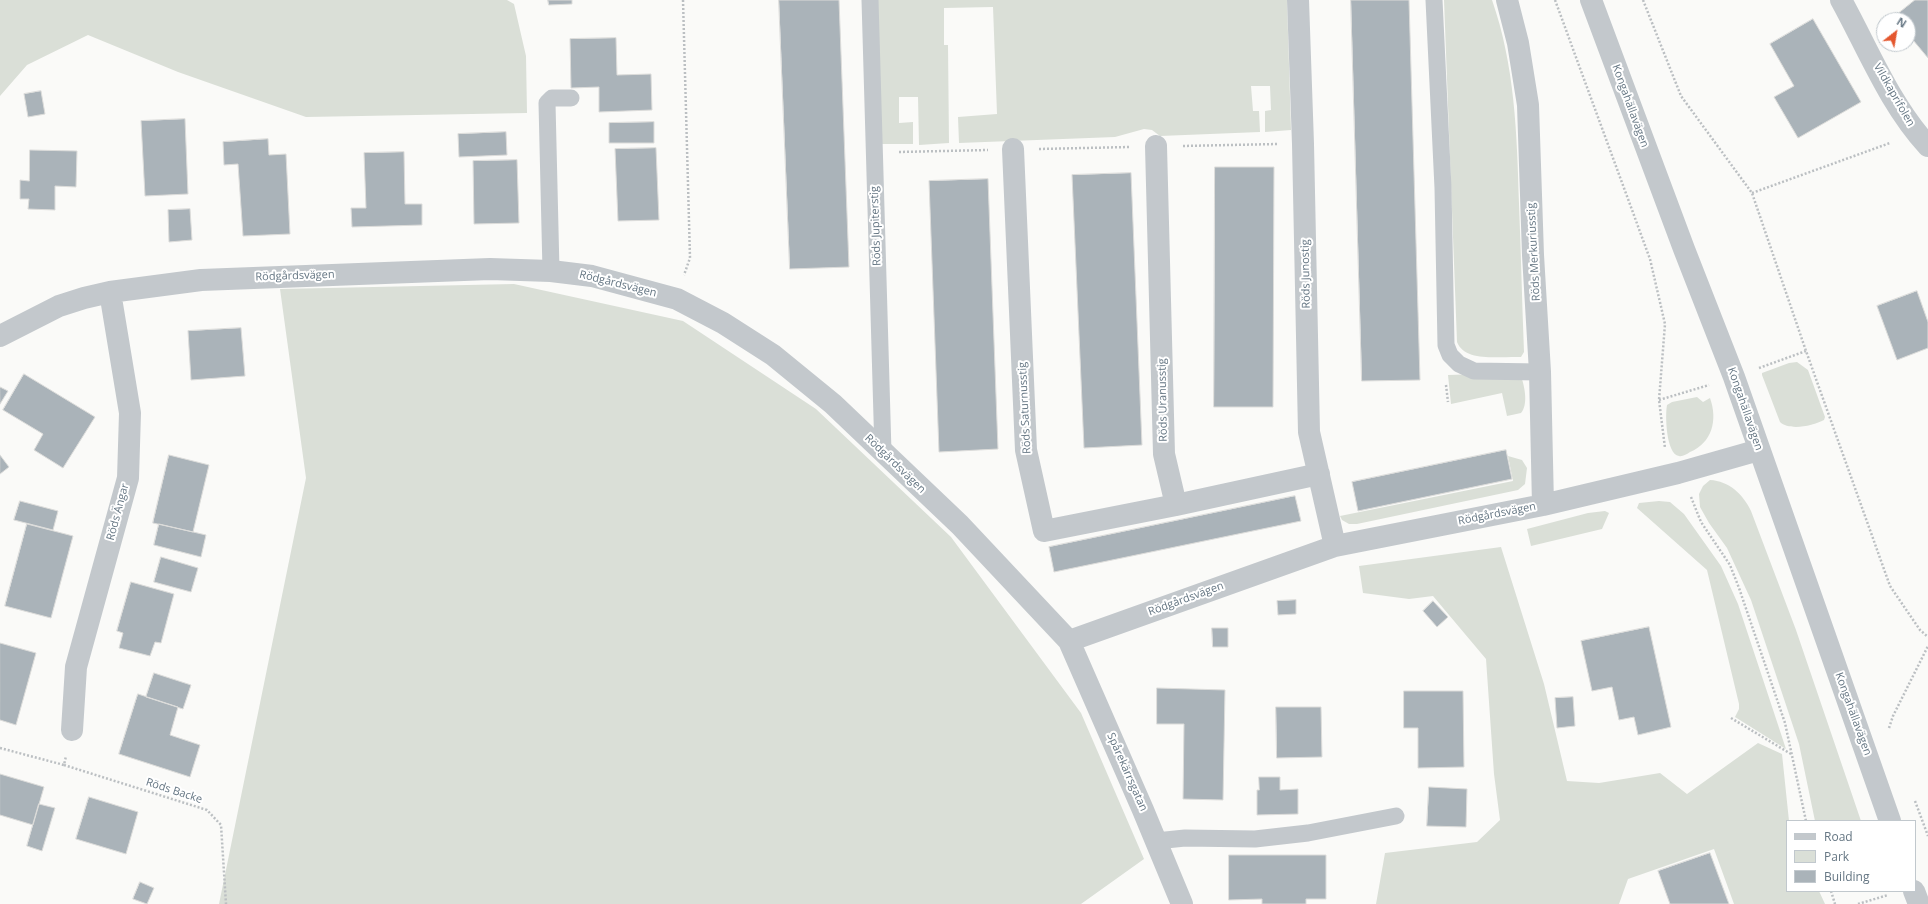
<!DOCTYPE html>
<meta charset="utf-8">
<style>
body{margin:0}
#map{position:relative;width:1928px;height:904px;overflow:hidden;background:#fafaf8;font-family:"Open Sans",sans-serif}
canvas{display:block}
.legend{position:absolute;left:1786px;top:820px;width:130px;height:72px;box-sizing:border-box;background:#fff;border:1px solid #c1c8cd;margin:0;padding:5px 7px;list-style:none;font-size:12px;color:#657683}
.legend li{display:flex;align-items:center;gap:8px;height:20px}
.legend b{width:20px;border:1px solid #c1c8cd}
.north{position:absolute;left:1876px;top:12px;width:40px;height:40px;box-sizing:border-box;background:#fff;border:1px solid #c1c8cd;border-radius:50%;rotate:31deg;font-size:11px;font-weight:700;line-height:16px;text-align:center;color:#657683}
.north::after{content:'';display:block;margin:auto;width:14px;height:18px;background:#e4572e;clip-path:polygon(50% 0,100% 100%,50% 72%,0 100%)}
</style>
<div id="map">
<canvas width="1928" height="904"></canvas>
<ul class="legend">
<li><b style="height:5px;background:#c3c8cc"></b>Road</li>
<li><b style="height:11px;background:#dadfd7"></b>Park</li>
<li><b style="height:11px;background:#aab3b9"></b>Building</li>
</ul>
<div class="north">N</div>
</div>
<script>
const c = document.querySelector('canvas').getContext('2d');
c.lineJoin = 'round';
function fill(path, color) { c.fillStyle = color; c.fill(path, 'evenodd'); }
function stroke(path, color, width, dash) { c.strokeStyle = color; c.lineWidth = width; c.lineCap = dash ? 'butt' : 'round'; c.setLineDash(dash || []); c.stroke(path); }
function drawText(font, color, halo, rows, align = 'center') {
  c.font = font + ' "Open Sans",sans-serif'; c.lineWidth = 4; c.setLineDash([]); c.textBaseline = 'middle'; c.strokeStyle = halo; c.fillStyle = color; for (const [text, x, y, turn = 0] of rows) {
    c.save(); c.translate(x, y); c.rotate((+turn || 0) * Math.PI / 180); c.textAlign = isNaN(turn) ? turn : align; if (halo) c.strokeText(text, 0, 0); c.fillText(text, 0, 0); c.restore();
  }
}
fill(new Path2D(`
 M0,0h507l7,4 12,52 1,57 -221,4 -128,-45 -90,-37 -61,30 -27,31z
 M877,0h410l4,130 -26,2v-21l6,-1 -1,-24h-19l2,25h6l1,21 -100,4 -8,-6 -8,-1 -29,8 -156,6 -1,-26 39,-3 -4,-107 -49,1v37h4l1,98 -30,2 -1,-48h-19v26l14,-1v22h-31z
 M1444,0h48c23,66 25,134 27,204 2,49 3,99 5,148l-3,5c-19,-1 -56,6 -64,-15z
 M514,284l169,37 133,88 135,128 130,176 63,146 -63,45h-862l87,-426 -26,-189z
 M1797,362l11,8 17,47 -1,3c-11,6 -35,11 -44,2l-18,-47v-2l27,-10z
 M1511,373l11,6c3,10 6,26 -1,34l-14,3 -5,-23 -51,11 -3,-29z
 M1697,397l6,5 7,-4c8,22 2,45 -20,54 -3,2 -8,5 -11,4 -13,-2 -14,-41 -12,-51l5,-3z
 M1508,456l14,4 5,8 -2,16 -7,6 -161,34h-8l-7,-4 -2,-4 173,-35z
 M1710,480c19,1 33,14 41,31l45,119 65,191h-46l-16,-77 -48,-144 -24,-52 -18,-25 -9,-16 -1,-13 4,-8z
 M1659,501l11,1 14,12 37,52 17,38 48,145 -51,-32 4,-8v-5l-32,-134 -70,-62 2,-5z
 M1605,511l4,2 -7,16 -71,17 -4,-17 61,-16z
 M1501,547l43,137 23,97 32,2 61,-10 27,21 71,-51 24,11 7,67h-2v70h32l6,13h-91l-20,-55 -86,30 -9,25h-243l9,-51 92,-11 23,-22 -6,-46 -8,-115 -53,-63 -24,3 -46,-6 -4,-27z`), '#dadfd7');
const building = new Path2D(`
 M548,0h24v4l-23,1z
 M779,0h60l10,267 -59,2z
 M1351,0h58l11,380 -58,1z
 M1915,0h13v58l-20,-24v-14h-12l-2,-3z
 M1813,19l48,83 -63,36 -24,-41 20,-11 -24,-42z
 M616,38l1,37 34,-1 1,36 -53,2v-25l-28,1 -1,-49z
 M41,91l4,23 -17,3 -4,-23z
 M185,119l3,75 -43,2 -4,-75z
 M654,122v21h-45v-20z
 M506,132l1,23 -48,2 -1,-23z
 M268,139l1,16 17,-1 4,80 -47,2 -5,-72 -14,1 -1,-23z
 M656,148l3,72 -41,1 -3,-72z
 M30,150l47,1 -1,36 -21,-1v24l-27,-1 1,-10h-9v-19l9,1z
 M404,152l1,52h17v21l-70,2 -1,-19h15l-2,-55z
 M517,160l2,63 -45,1 -1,-63z
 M1215,167h59l-1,240h-59z
 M1131,173l11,272 -58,3 -12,-273z
 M988,179l10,270 -59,3 -10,-271z
 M190,209l2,31 -23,2 -1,-32z
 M1917,291l11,31v26l-31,12 -20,-54z
 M241,328l4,48 -54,4 -3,-49z
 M24,374l71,43 -32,51 -29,-18 9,-16 -40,-24z
 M0,387l8,4 -8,13z
 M1506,450l6,29 -154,32 -6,-29z
 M0,455l9,12 -9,7z
 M169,455l40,10 -16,67 -40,-9z
 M1295,496l6,25 -247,51 -5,-25z
 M20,501l38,10 -5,19 -39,-10z
 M27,524l46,12 -22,82 -46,-12z
 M159,524l47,11 -5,22 -47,-12z
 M161,557l37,11 -7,24 -37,-10z
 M131,582l43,12 -13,49 -6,-1 -5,14 -31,-8 4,-15 -6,-2z
 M1296,600v14l-18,1 -1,-14z
 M1433,601l15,16 -11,10 -14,-16z
 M1649,627l22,100 -33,8 -4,-18 -15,3 -7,-33 -20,4 -11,-50z
 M1212,628h16v19h-15z
 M0,643l36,10 -20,72 -16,-5z
 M154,673l37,12 -8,24 -37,-12z
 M1157,688l68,2 -2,110 -40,-1 1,-75h-27z
 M1404,691h59l1,76 -46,1v-40h-14z
 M138,694l40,13 -8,28 30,10 -10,32 -71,-23z
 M1573,697l2,29 -18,2 -2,-30z
 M1276,707h45l1,50 -45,1z
 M0,774l44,13 -11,38 -33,-10z
 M1259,777h21v13l18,-1v25l-41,1v-25h2z
 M1429,787l38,2 -1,38 -39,-1z
 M89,797l49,15 -12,42 -50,-15z
 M39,804l16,4 -13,43 -15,-5z
 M1710,853l19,51h-59l-12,-33z
 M1229,855h97v44h-20v5h-44v-5l-33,1z
 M140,882l14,6 -7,16 -14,-5z`);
fill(building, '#aab3b9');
stroke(building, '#dcdcda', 1);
stroke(new Path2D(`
 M683,0l7,258 -6,17
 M1555,0l95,259 15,65 -6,76 6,48
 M1643,0l38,96 71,97 54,158 84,235 30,44 8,7
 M1183,146l95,-2
 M1039,149l91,-2
 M899,152l89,-2
 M1752,193l138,-50
 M1759,368l47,-17
 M1446,385l2,17
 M1659,400l50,-15
 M1691,497l10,25 29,43 9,23 46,135 21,98
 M1731,718l60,36
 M1889,728l4,-12 35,-70
 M0,748l64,17 2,-9
 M64,765l143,45 14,15 5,79
 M1915,801l13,35
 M1831,891l4,13
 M1858,904l30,-9`), '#bbbfc2', 2.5, [2, 2]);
stroke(new Path2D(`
 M870,0l13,452
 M1434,0l9,188 3,157 4,10 9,9 15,7 66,1
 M551,271l-4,-168 5,-5h19
 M1156,841l29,-3 70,1 53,-6 88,-17`), '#c3c8cc', 17);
stroke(new Path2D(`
 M1298,0l5,144 6,288 26,114
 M1507,0l11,43 10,62 5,150 7,117 3,133
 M1841,0c27,49 49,105 87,146
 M1156,146l8,308 12,51 143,-31
 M1013,149l13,301 18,81 132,-26
 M0,336l59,-30 25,-8 26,-6 91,-12 289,-11 61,2 41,5 85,23 46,24 50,32 60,49 127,121 109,116 266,-95 208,-41 135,-32 81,-23
 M1069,641l74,169 39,94
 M72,730l4,-63 52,-189 2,-65 -20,-121`), '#c3c8cc', 22);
stroke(new Path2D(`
 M1591,0l93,249 50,128 156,444
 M1914,891l5,13`), '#c3c8cc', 22);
drawText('11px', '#657683', '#fff', [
 ["Vildkaprifolen",1894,95,60],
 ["Kongahällavägen",1630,106,70],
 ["Röds Jupiterstig",876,226,-92],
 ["Röds Merkuriusstig",1534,252,-93],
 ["Röds Junostig",1306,274,-91],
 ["Rödgårdsvägen",295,276,-2],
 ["Rödgårdsvägen",618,284,14],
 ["Röds Uranusstig",1163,400,-91],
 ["Röds Saturnusstig",1025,408,-93],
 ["Kongahällavägen",1745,409,71],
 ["Rödgårdsvägen",895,464,44],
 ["Röds Ängar",118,512,-75],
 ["Rödgårdsvägen",1497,514,-11],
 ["Rödgårdsvägen",1186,599,-20],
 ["Kongahällavägen",1853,714,70],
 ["Spårekärrsgatan",1127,772,66],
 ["Röds Backe",174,791,18]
]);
</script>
